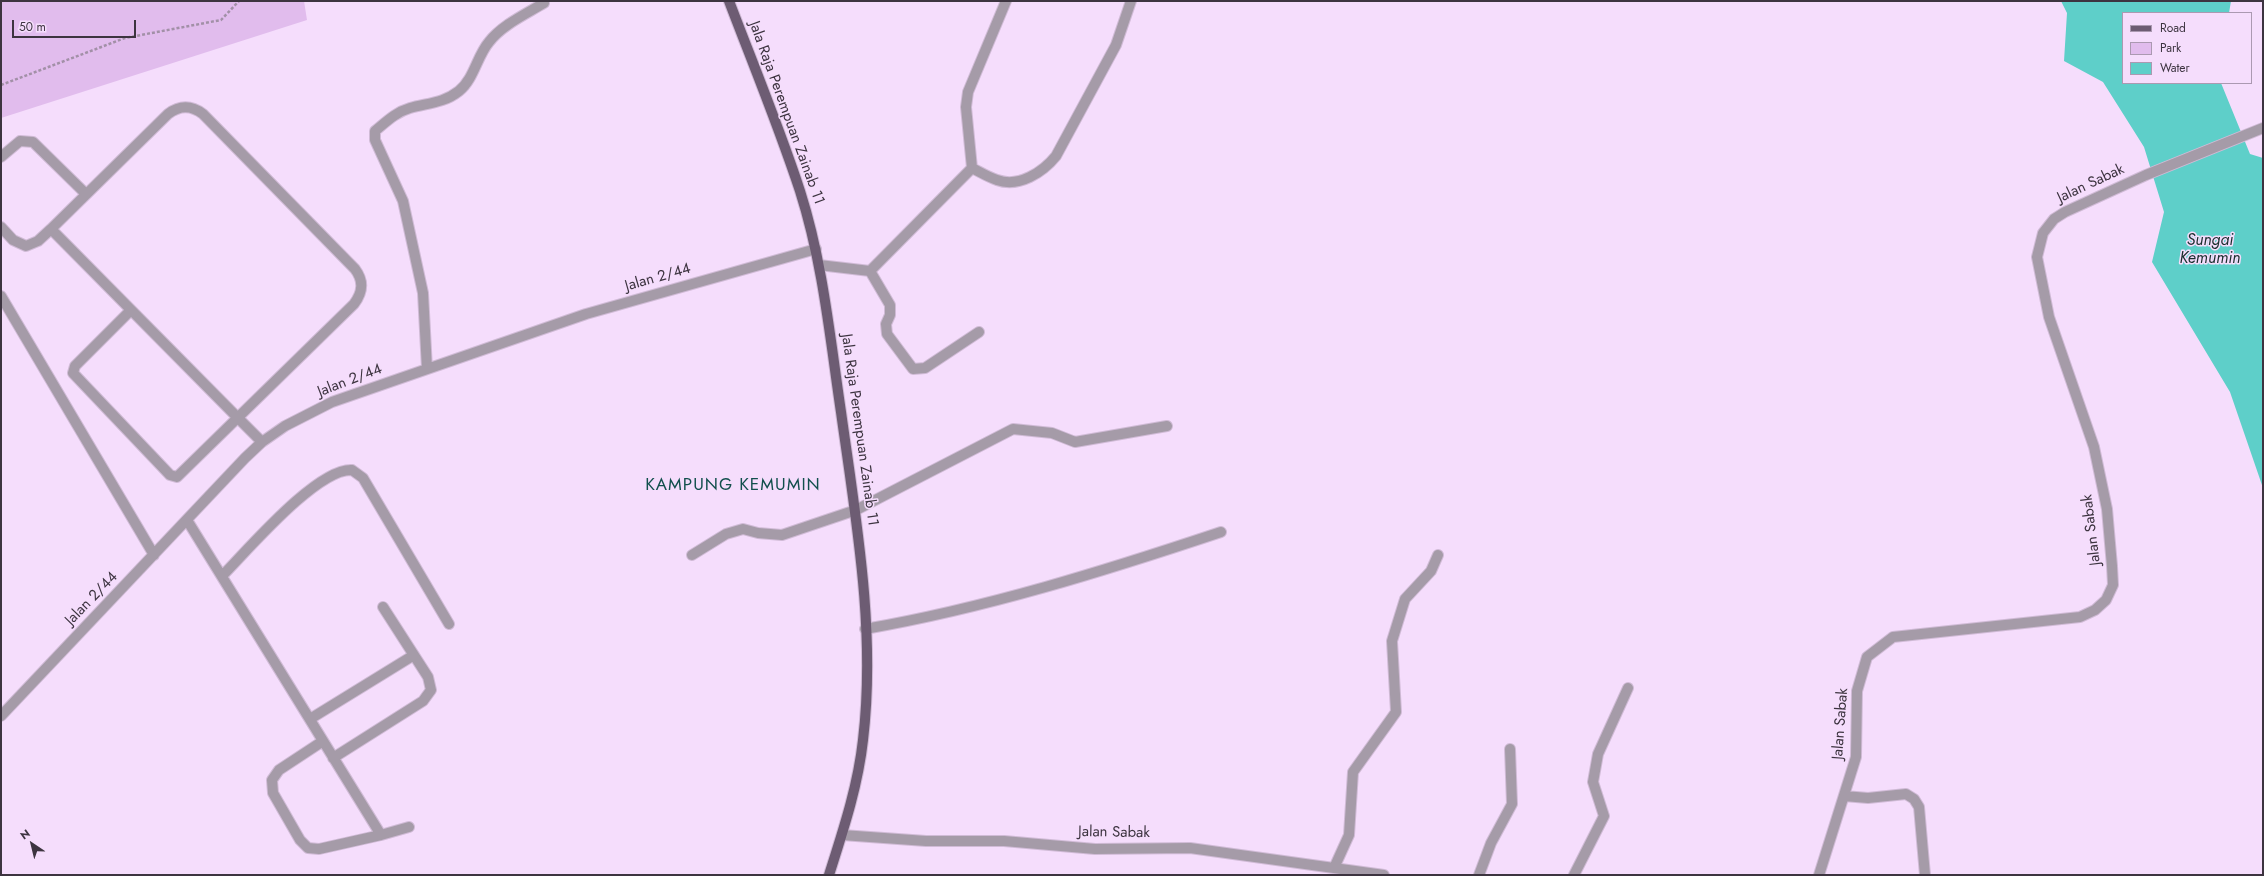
<!DOCTYPE html>
<style>
body{margin:0}
#map{position:relative;width:2264px;height:876px;overflow:hidden;background:#f5ddfc;font-family:Jost,sans-serif}
canvas{display:block}
.frame{position:absolute;inset:0;border:2px solid #3d3440;pointer-events:none}
.legend{position:absolute;left:2122px;top:12px;width:130px;height:72px;box-sizing:border-box;background:#f5ddfc;border:1px solid #ab99b1;margin:0;padding:5px 7px;list-style:none;font-size:12px;color:#3d3440}
.legend li{display:flex;align-items:center;gap:8px;height:20px}
.legend b{width:20px;border:1px solid #ab99b1}
.north{position:absolute;left:12px;top:824px;width:40px;height:40px;-webkit-text-stroke:3px #f5ddfc;paint-order:stroke;rotate:325deg;font-size:11px;font-weight:700;line-height:16px;text-align:center;color:#3d3440}
.north::after{content:'';display:block;margin:auto;width:14px;height:18px;background:#3d3440;clip-path:polygon(50% 0,100% 100%,50% 72%,0 100%)}
.scale{position:absolute;left:12px;top:20px;width:124px;height:18px;box-sizing:border-box;border:2px solid #3d3440;border-top:0;padding-left:5px;font-size:12px;line-height:14px;white-space:nowrap;color:#3d3440;-webkit-text-stroke:3px #f5ddfc;paint-order:stroke}
</style>
<div id="map">
<canvas width="2264" height="876"></canvas>
<div class="frame"></div>
<ul class="legend">
<li><b style="height:5px;background:#6d5c73"></b>Road</li>
<li><b style="height:11px;background:#e1bced"></b>Park</li>
<li><b style="height:11px;background:#5ecfc9"></b>Water</li>
</ul>
<div class="north">N</div>
<div class="scale">50 m</div>
</div>
<script>
const c = document.querySelector('canvas').getContext('2d');
c.lineJoin = 'round';
function fill(path, color) { c.fillStyle = color; c.fill(path, 'evenodd'); }
function stroke(path, color, width, dash) { c.strokeStyle = color; c.lineWidth = width; c.lineCap = dash ? 'butt' : 'round'; c.setLineDash(dash || []); c.stroke(path); }
function drawText(font, color, halo, rows, align = 'center') {
  c.font = font + ' Jost,sans-serif'; c.lineWidth = 3; c.setLineDash([]); c.textBaseline = 'middle'; c.strokeStyle = halo; c.fillStyle = color; for (const [text, x, y, turn = 0] of rows) {
    c.save(); c.translate(x, y); c.rotate((+turn || 0) * Math.PI / 180); c.textAlign = isNaN(turn) ? turn : align; if (halo) c.strokeText(text, 0, 0); c.fillText(text, 0, 0); c.restore();
  }
}
fill(new Path2D(`
 M1,1h303l3,19 -306,98z`), '#e1bced');
fill(new Path2D(`
 M2061,1h170l-2,12h-106v70h98l29,71 13,4v330l-33,-96 -78,-130 12,-50 -20,-65 -41,-65 -39,-21 3,-48z`), '#5ecfc9');
const minor = new Path2D(`
 M1,157l19,-16 13,1 53,52
 M972,168c8,4 16,9 25,12 22,8 46,-8 59,-24l60,-111 15,-44
 M1,227l12,13 13,6 12,-5 13,-12
 M819,265l51,6 102,-103 -6,-61 2,-15 38,-91
 M870,271l20,34v10l-4,9 1,10 26,35 12,-1 54,-36
 M1,296l153,259
 M131,310l-56,56 -2,7 97,102 7,2 177,-173c9,-12 10,-23 1,-35l-152,-155c-12,-9 -23,-9 -35,0l-117,115 186,188 25,25
 M427,369l-4,-76 -20,-92 -28,-61v-9c11,-9 21,-19 35,-23 18,-5 34,-5 49,-17 15,-12 18,-35 30,-49 13,-17 37,-28 55,-39
 M187,520l194,315 -62,14 -11,-1 -8,-8 -27,-47 -1,-13 7,-10 44,-29
 M692,555l34,-21 17,-5 15,4 24,2 74,-25 157,-81 39,4 23,9 92,-16
 M222,576c25,-25 95,-108 130,-106l11,8 86,146
 M865,629c121,-21 239,-58 356,-97
 M1,716l244,-258 17,-16 23,-16 47,-24 254,-88 230,-65
 M310,719l104,-64
 M333,758l90,-57 8,-11 -3,-13 -45,-70
 M1844,796l24,2 38,-4 8,5 5,8 6,68
 M381,835l28,-8
 M842,835l84,6h78l91,8 95,-1 194,27
 M1334,868l15,-33 4,-63 43,-60 -4,-71 13,-42 26,-28 7,-16
 M1479,875l12,-32 21,-39 -2,-55
 M1574,875l30,-59 -11,-34 5,-28 30,-66
 M1819,875l37,-118 1,-66 10,-34 26,-20 187,-20 15,-7 11,-10 7,-15 -1,-19 -5,-57 -13,-62 -45,-130 -12,-60 6,-24 11,-14 11,-7 81,-37 117,-47`);
const major = new Path2D(`
 M729,1c24,63 50,126 71,190 23,72 30,147 41,221 15,108 35,219 22,328 -5,46 -20,91 -34,135`);
stroke(minor, '#d0bbd6', 12);
stroke(major, '#d0bbd6', 12);
stroke(new Path2D(`
 M1,85l124,-47 96,-18 18,-19`), '#a290a7', 2.5, [3, 2]);
stroke(minor, '#a59ba8', 10);
stroke(major, '#6d5c73', 10);
drawText('15px', '#3d3440', '#f5ddfc', [
 ["Jala Raja Perempuan Zainab 11",786,113,70],
 ["Jalan Sabak",2091,184,-25],
 ["Jalan 2/44",658,278,-16],
 ["Jalan 2/44",350,381,-21],
 ["Jala Raja Perempuan Zainab 11",859,430,82],
 ["Jalan Sabak",2092,530,-97],
 ["Jalan 2/44",92,599,-46],
 ["Jalan Sabak",1841,724,-86],
 ["Jalan Sabak",1114,833,1]
]);
drawText('italic 16px', '#1a2e2d', '#f5ddfc', [
 ["Sungai",2210,241],
 ["Kemumin",2210,259]
]);
c.letterSpacing = '1px';
drawText('17px', '#124f4d', '#f5ddfc', [
 ["KAMPUNG KEMUMIN",733,486]
]);
c.letterSpacing = '0px';
</script>
